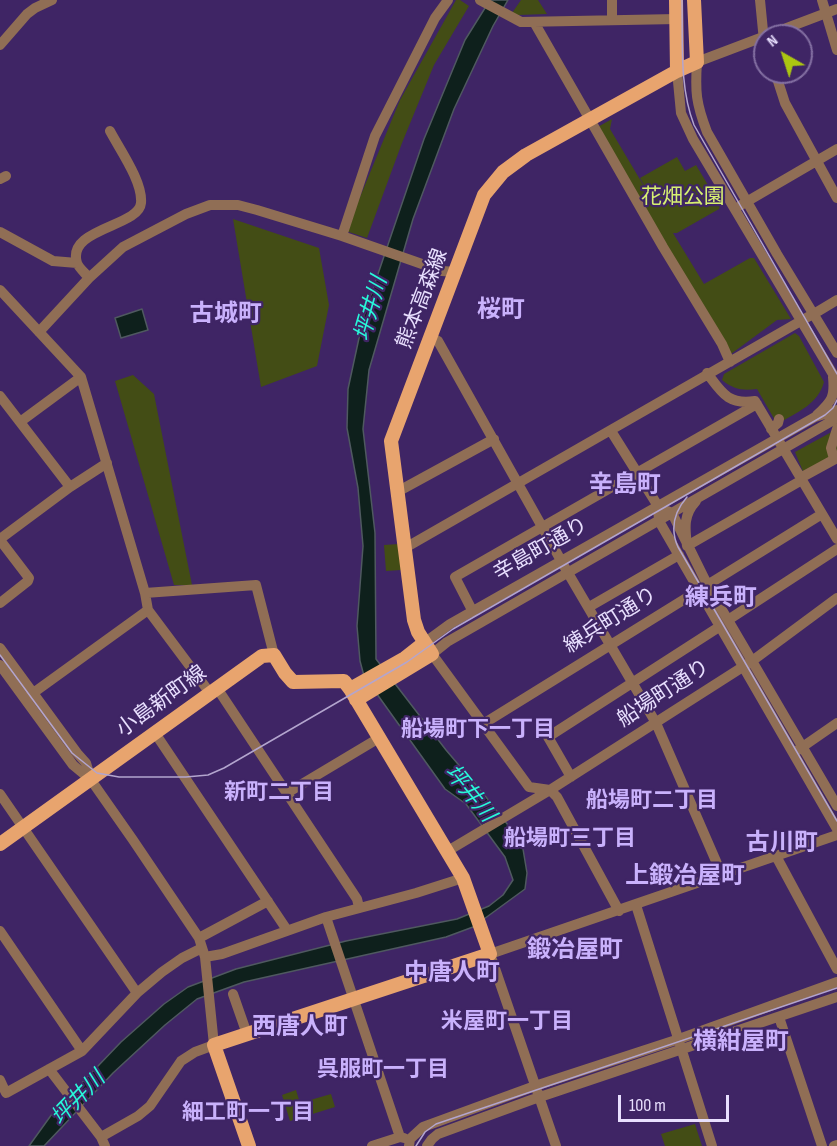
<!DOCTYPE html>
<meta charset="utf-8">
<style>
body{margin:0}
#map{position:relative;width:837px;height:1146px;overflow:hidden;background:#3f2565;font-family:"Sofia Sans Condensed",sans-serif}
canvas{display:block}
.north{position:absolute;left:753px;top:24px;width:60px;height:60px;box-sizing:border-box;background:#3f2565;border:2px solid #836fa2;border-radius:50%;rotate:321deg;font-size:16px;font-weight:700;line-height:24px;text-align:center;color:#e8dffe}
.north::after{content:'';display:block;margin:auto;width:21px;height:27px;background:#acc611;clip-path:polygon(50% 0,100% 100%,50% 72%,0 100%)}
.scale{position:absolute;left:618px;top:1095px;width:111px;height:27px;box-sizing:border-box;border:3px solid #e8dffe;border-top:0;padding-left:8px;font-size:18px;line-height:21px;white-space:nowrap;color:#e8dffe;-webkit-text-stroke:4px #3f2565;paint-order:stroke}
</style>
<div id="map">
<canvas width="837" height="1146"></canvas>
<div class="north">N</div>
<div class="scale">100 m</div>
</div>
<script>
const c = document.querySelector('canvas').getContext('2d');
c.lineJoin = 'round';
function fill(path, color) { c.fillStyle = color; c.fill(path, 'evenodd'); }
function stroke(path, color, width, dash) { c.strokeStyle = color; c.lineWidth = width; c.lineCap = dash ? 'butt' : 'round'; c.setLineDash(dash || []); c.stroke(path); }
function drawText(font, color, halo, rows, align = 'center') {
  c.font = font + ' "Sofia Sans Condensed","Noto Sans JP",sans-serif'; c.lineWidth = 4.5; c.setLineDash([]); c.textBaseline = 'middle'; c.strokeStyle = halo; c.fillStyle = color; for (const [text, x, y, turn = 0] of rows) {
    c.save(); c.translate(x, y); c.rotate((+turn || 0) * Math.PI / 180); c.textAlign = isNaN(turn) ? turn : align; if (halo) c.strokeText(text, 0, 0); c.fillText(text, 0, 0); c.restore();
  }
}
fill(new Path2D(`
 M456,0h4l9,6 -35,59 -32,78 -35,95 -21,-7 54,-131z
 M521,0h17l9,14 -29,1 -6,-2z
 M612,119l-2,10 47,79 -17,-30 37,-21 8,14 11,-6 24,40 -1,4 -42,24h-4l31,51 46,-26h4l37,61 -14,1 -46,34 -137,-225z
 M233,219l86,29 10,57 -12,61 -56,21z
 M795,333l4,3 25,46c-6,22 -26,30 -45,41l-3,-1 -19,-33c-15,2 -24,0 -35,-9l2,-6z
 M133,375l21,19 38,191h-18l-59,-204z
 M837,429v26l-33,19 -9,-22z
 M399,544l2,26 -15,1 -2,-26z
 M296,1090l4,13 31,-9 4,13 -45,14 -8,-26z
 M695,1124l7,22h-37l-4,-12z`), '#434d15');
const water = new Path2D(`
 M490,0h18l-15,26 -39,83 -41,110 -44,151 -6,59 12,104 1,126 70,91 40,47 36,46 5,30 -2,16 -52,38 -27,10 -202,45 -47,17 -32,26 -52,48 -69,73h-15l23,-32 69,-72 43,-38 24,-17 48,-18 110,-28 111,-22 32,-13 14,-11 10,-15 -8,-23 -39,-53 -21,-15 -81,-113 -4,-15 -3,-35 6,-80 -5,-58 -11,-60 1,-39 16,-74 60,-176 41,-99z
 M142,309l6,21 -27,8 -6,-20z`);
fill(water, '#0e201c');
stroke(water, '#4f5960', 1.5);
stroke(new Path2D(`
 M480,0l41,22 156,-3
 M612,0v20
 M760,0l4,41
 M822,0l15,50
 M837,9l-140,53c-2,30 -1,41 10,70l70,122 60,99
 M534,22l129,225 59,97 8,18
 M0,45l27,-31 8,-6 17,-8
 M677,71l4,42 12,26 144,242
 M775,72l10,31 52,95
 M0,179l6,-3
 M741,205l96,-56
 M0,232l53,29 24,2
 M342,236l33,-100 60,-118 13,-18
 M89,278c-3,-4 -10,-10 -12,-15 -11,-35 62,-36 64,-60 2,-21 -21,-53 -31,-72
 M0,290l81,87 64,216 3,17 62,83
 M817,312l20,-12
 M39,332l50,-54 34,-31 63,-33 24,-9h28l19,5 85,26 100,35 14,1
 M430,337l8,4 130,232 88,150 66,152
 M707,373c15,20 21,32 48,28l82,138
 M0,396l70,91
 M817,415c15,-14 18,-18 16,-38
 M20,422l61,-45
 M771,429l7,-6 1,-4
 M611,431l47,75 1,15 178,308
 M834,459l-3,-11 6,-19
 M804,476l33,-18
 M397,492l97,-53
 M696,501c-13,14 -11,27 -9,45l115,-66
 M667,511l5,2 36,73 129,220
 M0,539l70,-52 37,-24
 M0,540l29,38 -1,3 -28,22
 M405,548l408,-234
 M145,593l111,-8 18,70
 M589,607l90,-52
 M473,612l-18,-35 302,-173
 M728,620l109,-71
 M424,643l26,-19 365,-207 22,-7
 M0,648l77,105 9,10 5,17
 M0,665l73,100 18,15 42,60 66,98 6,19 9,88 -19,7 -14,9 -31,45 -12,10 -37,21
 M217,688l140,211 2,8
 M29,696l119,-86
 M483,724l339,-210
 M155,733l132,197
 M798,750l39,-27
 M571,777l-23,-40 171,-110
 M287,793l92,-55
 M0,794l137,199
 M446,852l104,-62 202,-129 85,-63
 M776,856l61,113
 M636,905l76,241
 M619,911l-62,-114 -7,-7 -21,-3 -97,-133 15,-12 390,-224
 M326,917l74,220
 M0,931l82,120
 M199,938l69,-37
 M205,957l17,-3 104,-37 90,-24 47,-15
 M233,994l14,40
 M779,1017l43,129
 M49,1069l52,68 4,9
 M0,1080l6,13 76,-42 55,-58 25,-21 20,-14 20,-10
 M372,1146l28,-9 4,1
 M409,1146l1,-7 13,-12 112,-41 144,-47 158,-57
 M427,1146l5,-7 6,-5 93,-34 306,-103
 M556,1146l-66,-192 347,-119
 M834,1146l3,-1`), '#906e55', 10);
stroke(new Path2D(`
 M676,0l1,71
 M350,689l55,-31 19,-15
 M356,700l76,-46 -14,-22 -4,-12 -23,-179 93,-246 19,-23 23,-17 151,-84 20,-9 -3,-62
 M0,844l262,-188 12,-1 11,18 8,9 51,-1 6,8 113,189 27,76 -276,91 35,101`), '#e8a46e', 14);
stroke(new Path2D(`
 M682,0c1,41 -3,86 12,125l143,249
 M687,497c-13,15 -17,32 -9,50l159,274
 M0,655l72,98 25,20 22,4h67l22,-2 16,-7 183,-106 46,-33 372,-214 8,-7 4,-8
 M416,1146l9,-14 11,-8 401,-136`), '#b3a5ce', 1.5);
drawText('21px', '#d7f071', '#3f2565', [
 ["花畑公園",683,198]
]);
drawText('21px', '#e8dffe', '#3f2565', [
 ["熊本高森線",423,299,-69],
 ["辛島町通り",541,550,-30],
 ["練兵町通り",611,621,-32],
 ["船場町通り",664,694,-33],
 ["小島新町線",162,702,-36]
]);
drawText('italic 22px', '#28f8d9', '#3f2565', [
 ["坪井川",372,309,-74],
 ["坪井川",469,794,51],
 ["坪井川",79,1099,-46]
]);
drawText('bold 22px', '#c9b1fc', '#3f2565', [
 ["船場町下一丁目",478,730],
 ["新町二丁目",279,793],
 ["船場町二丁目",652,801],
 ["船場町三丁目",570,839],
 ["米屋町一丁目",507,1022],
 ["呉服町一丁目",383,1070],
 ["細工町一丁目",248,1113]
]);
drawText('bold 24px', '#c9b1fc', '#3f2565', [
 ["桜町",501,311],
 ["古城町",226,315],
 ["辛島町",625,486],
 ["練兵町",721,599],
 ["古川町",782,844],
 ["上鍛冶屋町",685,877],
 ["鍛冶屋町",575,951],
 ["中唐人町",452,974],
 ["西唐人町",300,1028],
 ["横紺屋町",741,1043]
]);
</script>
